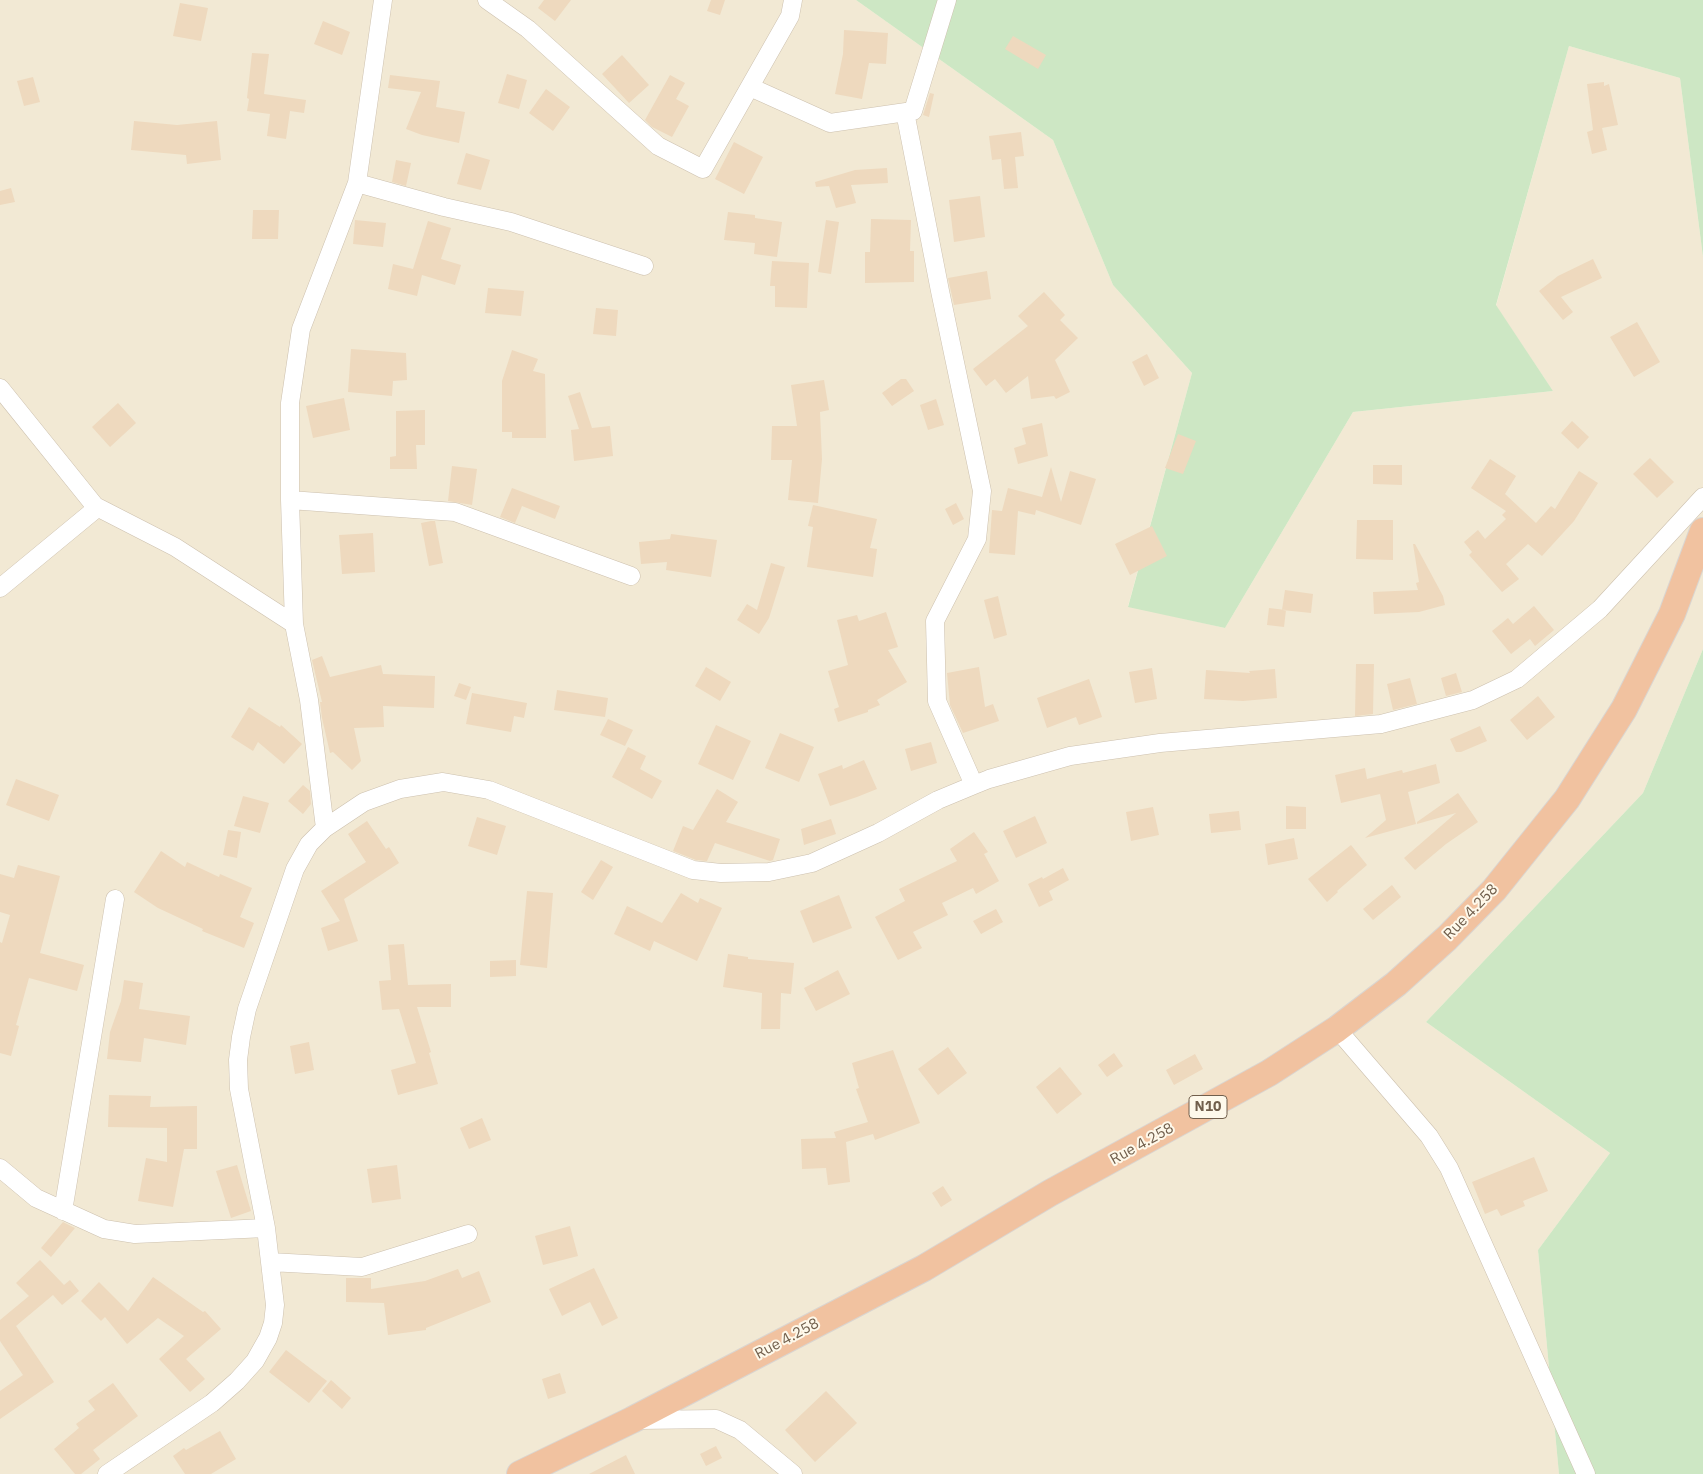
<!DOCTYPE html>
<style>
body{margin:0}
canvas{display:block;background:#fbf6e5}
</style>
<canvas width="1703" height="1474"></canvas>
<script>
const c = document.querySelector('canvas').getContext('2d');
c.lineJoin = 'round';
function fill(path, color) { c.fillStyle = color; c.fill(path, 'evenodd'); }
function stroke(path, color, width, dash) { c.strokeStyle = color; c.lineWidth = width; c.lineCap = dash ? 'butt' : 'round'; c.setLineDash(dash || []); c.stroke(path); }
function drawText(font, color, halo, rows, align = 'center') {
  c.font = font + ' "IBM Plex Sans",sans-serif'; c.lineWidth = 4; c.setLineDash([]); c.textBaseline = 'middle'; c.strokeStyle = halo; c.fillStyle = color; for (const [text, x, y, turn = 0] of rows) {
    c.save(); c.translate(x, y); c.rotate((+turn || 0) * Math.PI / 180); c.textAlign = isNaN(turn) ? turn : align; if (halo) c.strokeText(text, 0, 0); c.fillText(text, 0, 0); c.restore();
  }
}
fill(new Path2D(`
 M0,0h856l197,140 60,145 79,88 -64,233 97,22 128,-216 200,-21 -57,-85 73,-260 111,32 23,179v392l-60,144 -217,229 184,131 -72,97 21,224h-1559z
 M1703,870v283l-1,-279z`), '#f2e9d4');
fill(new Path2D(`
 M856,0h847v257l-23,-179 -111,-32 -73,259 57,86 -200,21 -128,216 -97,-21 64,-234 -79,-88 -60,-145z
 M1703,649v825h-144l-21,-224 72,-97 -184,-131 217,-229z`), '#cde7c4');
fill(new Path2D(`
 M544,0h27l-16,21 -17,-13z
 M711,0h14l-5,15 -13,-4z
 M180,3l28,5 -7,33 -28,-5z
 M323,21l27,11 -8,23 -28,-11z
 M844,30l44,3 -2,31 -17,-1 -7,36 -27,-5 8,-40z
 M1013,36l33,19 -8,14 -33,-20z
 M252,53l17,1 -5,40 42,6 -2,13 -14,-2 -4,28 -19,-3 3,-22 -23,-3 2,-12 -2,-1z
 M622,55l27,30 -20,18 -27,-29z
 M507,74l20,6 -8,29 -21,-6z
 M390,75l50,6 -4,26 29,5 -6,31 -37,-8 -16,-6 15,-37 -33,-4z
 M670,75l15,8 -9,16 13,7 -17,31 -20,-10 -7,-7z
 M33,77l7,25 -16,4 -7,-25z
 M1604,82v4l5,-2 9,41 -16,3 5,22 -15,4 -5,-22 6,-2 -6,-46z
 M546,89l24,18 -17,24 -24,-18z
 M930,93l4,1 -5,23 -6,-2z
 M134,121l43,4 40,-4 4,39 -34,4 -1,-9 -55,-5z
 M1021,132l3,24 -9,1 3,31 -14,1 -3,-30 -9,1 -3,-24z
 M734,142l29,15 -19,37 -29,-15z
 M466,153l24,7 -9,30 -24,-6z
 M396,160l15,3 -5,23 -14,-4z
 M887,168l1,15 -37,2 5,18 -20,5 -7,-22 -13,1 -1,-5 40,-12z
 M11,188l4,14 -15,3v-14z
 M980,196l5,41 -31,5 -5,-42z
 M253,210h26l-1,29h-26z
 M728,212l27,3v3l27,4 -5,35 -23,-3 1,-11 -31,-3z
 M871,219l40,1 -1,31h4v31l-49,1v-31h5z
 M355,220l31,3 -3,24 -30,-3z
 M826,220l13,2 -8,52 -13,-2z
 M428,221l23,7 -10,31 20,6 -6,20 -33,-10 -5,21 -29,-7 5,-25 20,5z
 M1593,259l9,19 -41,19 12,15 -10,8 -24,-29 19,-15z
 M772,261l37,2 -2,45 -32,-1v-21h-5z
 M987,271l4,28 -37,6 -6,-27z
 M488,288l36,3 -3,25 -36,-3z
 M1044,292l21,23 -5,5 18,18 -23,22 15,32 -14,7 -2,-3 -23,3 -3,-23 -22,17 -11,-14 -9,7 -13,-17 55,-43 -10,-10z
 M596,308l22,2 -2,26 -23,-2z
 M1637,322l23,40 -26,15 -24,-40z
 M351,349l55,4 1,27 -14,1 -1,15 -44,-4z
 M512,350l26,9 -5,12 12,3 1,64h-34v-6h-10v-51z
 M1147,354l12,24 -15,8 -12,-24z
 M901,379h5l8,12 -22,15 -10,-13z
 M824,380l5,30 -9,2 2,47 -4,44 -30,-3 4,-40h-21l1,-34h25l-6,-41z
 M580,392l12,36 18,-2 3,30 -39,5 -3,-31 8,-1 -11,-33z
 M344,398l6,32 -37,8 -7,-32z
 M936,399l8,26 -16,5 -8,-25z
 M118,403l18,20 -26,24 -18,-20z
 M425,410v35h-9l1,24h-27v-12l6,-1v-45z
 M1572,421l17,16 -11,12 -17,-16z
 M1042,423l6,33 -30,8 -4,-16 12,-4 -4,-16z
 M1178,434l18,7 -13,33 -18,-6z
 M1650,458l24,24 -17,16 -24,-24z
 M1490,459l26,17 -11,18 31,29 15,-17 4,3 24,-38 19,12 -24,38 -32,35 -14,-12 -22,20 13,15 -17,13 -33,-37 3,-3 -8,-10 14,-12 7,9 21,-20 -4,-4 4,-4 -35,-23z
 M1373,465h29v20l-29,-1z
 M452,466l25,3 -5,36 -24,-4z
 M1051,467l10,35 9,-31 26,8 -15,46 -45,-15 -1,5 -17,-4 -3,44 -26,-2 3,-43 10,1 6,-23 34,9z
 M512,488l48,18 -5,13 -33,-13 -7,17 -15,-6z
 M956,503l8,16 -11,6 -8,-16z
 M813,505l64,14 -7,29 7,1 -4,28 -66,-10 6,-40 -5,-1z
 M1357,520h36v40l-37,-1z
 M431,521h4l8,42 -14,3 -8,-43z
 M1152,526l15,30 -37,19 -15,-31z
 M373,533l2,39 -33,2 -3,-39z
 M671,534l46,6 -6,37 -45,-7 1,-8 -26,2 -2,-22 31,-3z
 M1413,544h2l28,52 2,9 -26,7 -45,2 -1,-22 45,-2 -2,-7 3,-1z
 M771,563l14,4 -16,51 -10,16 -22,-14 10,-16 10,6z
 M1285,590l28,4 -2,19 -29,-3z
 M998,596l9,39 -13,4 -10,-39z
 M1534,606l20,24 -19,16 -5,-7 -19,15 -19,-23 16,-13 5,6z
 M1269,608l17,2 -2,17 -17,-2z
 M886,612l12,35 -10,3 19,32 -30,18 3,5 -12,5v2l-30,10 -4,-13 5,-2 -11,-36 20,-6 -11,-45 20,-5 2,6z
 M322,656l8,21 51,-12 2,9 52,2 -1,32 -51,-2 1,21 -30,1 7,33 -9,9 -19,-18 -3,1 -8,-35 -2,-16h2l-10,-42z
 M1356,664h18l-1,50 -18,2z
 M706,667l25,15 -11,19 -25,-15z
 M979,667l6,40 8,-3 6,17 -36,12 -13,-28 -3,-32z
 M1152,668l5,31 -22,4 -6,-31z
 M1275,669l2,29 -34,3 -39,-2 2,-29 44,3 -1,-2z
 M1456,673l6,19 -16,4 -5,-18z
 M1410,678l7,26 -24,6 -6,-26z
 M1089,679l13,38 -23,8 -3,-8 -29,11 -10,-30z
 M459,683l12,4 -5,13 -12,-4z
 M557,690l51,8 -3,19 -51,-7z
 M472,693l55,10 -3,15 -10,-2 -3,16 -45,-8z
 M1538,696l17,21 -28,23 -17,-20z
 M249,707l31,20 1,-2 21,19 -18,20 -26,-22 -5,9 -22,-14z
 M608,719l25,11 -8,16 -25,-11z
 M716,725l35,16 -18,39 -35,-16z
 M1480,726l7,15 -26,11h-5l-6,-13z
 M780,733l34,14 -15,35 -34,-14z
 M931,742l6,21 -26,8 -6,-22z
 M628,747l18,9 -6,13 22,12 -10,18 -40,-22z
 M864,760l13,29 -20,8 -27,9 -12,-32 24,-9 1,4z
 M1436,764l4,19 -32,9 8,32 -51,14 21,-18 -6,-26 -39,9 -6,-28 30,-7 2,11 35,-9 1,3z
 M16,779l43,16 -10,26 -43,-16z
 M303,785l7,6 1,13 -8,10 -15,-13z
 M717,789l21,13 -12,20 54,17 -7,21 -3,1 -55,-18 -8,18 -11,-1 -23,-9 10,-25 10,4z
 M1458,793l20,29 -32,22 -31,26 -11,-12 52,-45 -39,11v-2z
 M243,796l26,7 -9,30 -26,-7z
 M1286,806l20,1v22h-20z
 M1153,807l6,28 -28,6 -5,-29z
 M1239,811l2,19 -30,3 -2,-19z
 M1035,816l12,27 -31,15 -13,-27z
 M477,817l29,9 -9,29 -29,-9z
 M831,819l5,15 -32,11 -3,-16z
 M367,821l19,28 3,-2 10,16 -55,36 14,42 -30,10 -7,-23 19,-7 -19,-30 45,-29 -18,-28z
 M228,830l13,2 -4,26 -14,-3z
 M974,832l14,20 -4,2 15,27 -23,13 -3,-6 -31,15 6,12 -35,17 9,16 -24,12 -23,-43 30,-16 -6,-12 58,-28 -7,-12z
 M1294,838l4,21 -30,6 -3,-21z
 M1351,845l16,20 -30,26 1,1 -11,10 -19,-23z
 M161,851l24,16 2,-5 32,15 1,-3 32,14 -12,29 14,6 -10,25 -42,-17 1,-2 -45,-21 -24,-16z
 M601,860l12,7 -20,33 -12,-8z
 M18,865l42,11 -20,77 44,12 -7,26 -48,-13 -13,47 3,1 -8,30 -11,-3v-111l2,1 8,-28 -10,-3v-38l14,4z
 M1063,868l6,12 -20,11 4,9 -14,7 -11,-23 14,-7 1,2z
 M1392,885l9,12 -28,23 -10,-11z
 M527,891l26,2 -6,75 -27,-3z
 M681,893l17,10 2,-5 22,10 -25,53 -43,-20 -4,10 -36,-17 13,-28 35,17z
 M839,895l13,33 -39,15 -13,-32z
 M996,909l7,13 -22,12 -8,-13z
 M404,944l4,41 43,-1v23h-34l14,45 -2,1 9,31 -40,11 -7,-25 25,-7 -17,-54 -17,1 -3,-29 12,-1 -3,-35z
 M728,954l20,3v2l46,4 -3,31 -10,-1 -1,36h-19l1,-36 -39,-6z
 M516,960v16l-26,1v-16z
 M838,970l12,24 -34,17 -12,-23z
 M124,980l19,3 -4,26 51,7 -4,29 -42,-7 -3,24 -34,-3 3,-27 11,-31z
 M309,1042l5,28 -19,4 -5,-28z
 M948,1047l19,26 -29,22 -20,-26z
 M893,1050l27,73 -45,17 -2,-6 -27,8 4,40 -22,3 -2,-17 -24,1 -1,-30 35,-1 -2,-6 34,-10 -12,-33 3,-1 -7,-25z
 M1114,1053l9,13 -16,11 -9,-12z
 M1195,1054l8,15 -29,16 -8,-15z
 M1060,1067l22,27 -25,20 -21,-27z
 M109,1095l42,1 -1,11 47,-1v43h-13l-11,58 -35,-6 8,-43 21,4v-34l-59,-1z
 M482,1118l9,22 -22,9 -9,-21z
 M1534,1157l14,34 -25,10 2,5 -24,10 -4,-7 -12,5 -13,-32z
 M237,1165l14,46 -20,7 -15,-47z
 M397,1165l4,34 -29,4 -5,-34z
 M943,1186l9,14 -11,7 -9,-14z
 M63,1222l12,6 -24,29 -10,-9z
 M570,1226l8,30 -35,9 -8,-29z
 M40,1260l24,25 6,-5 9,11 -17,14 -9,-10 -37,31 38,56 -54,37v-28l23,-16 -23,-34v-21l29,-24 -13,-13z
 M594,1268l24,50 -16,8 -12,-24 -28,14 -13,-27z
 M458,1269l4,9 17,-7 12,31 -65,26v2l-38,5 -4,-32 -38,-1v-24h25v11l54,-8z
 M153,1277l50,35 2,-1 16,18 -35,30 19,20 -15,13 -31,-33 25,-23 -26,-18 -31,26 -22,-27 -4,4 -20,-20 18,-19 29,29z
 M286,1350l41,31 -18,22 -40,-31z
 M560,1373l6,20 -18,6 -6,-20z
 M331,1380l20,18 -9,11 -20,-18z
 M113,1383l25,33 -45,34 7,9 -19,15h-6l-21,-25 25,-21 -3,-4 19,-14 -7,-9z
 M826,1391l31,32 -42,39 -30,-32z
 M220,1431l16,28 -25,15h-26l-12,-18 11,-8 2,2z
 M716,1446l6,12 -16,8 -6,-12z
 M626,1455l9,19h-46z`), '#eed9be');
const minor = new Path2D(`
 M487,0l41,29 130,117 45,23 87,-153 3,-16
 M750,87l80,36 83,-12 34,-111
 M905,112l35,179 42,200 -5,48 -42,82 2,80 37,84
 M357,183l87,24 67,15 133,44
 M0,388l95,118 80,41 119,77
 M290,500l165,12 176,64
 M0,588l97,-80
 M325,828l-16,-128 -15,-76 -4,-124v-97l11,-74 56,-146 26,-183
 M1337,1029l92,107 20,32 137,306
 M0,1168l36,30 68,31 31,5 131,-6
 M63,1211l52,-312
 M270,1262l92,5 106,-33
 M638,1420l78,-1 24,11 53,44
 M107,1474l105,-71 25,-22 18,-20 13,-23 5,-15 2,-18 -9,-77 -27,-139 -1,-29 3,-23 6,-28 48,-140 14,-25 16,-16 39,-26 36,-13 43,-7 46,8 204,80 28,3 48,-1 43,-9 66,-30 60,-33 36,-15 15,-6 81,-23 90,-13 221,-19 92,-24 44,-21 83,-70 103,-112`);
const highway = new Path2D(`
 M520,1474l112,-54 292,-152 126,-75 219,-120 68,-44 59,-45 51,-46 47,-48 73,-91 57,-90 48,-95 31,-83`);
stroke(minor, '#cdc1af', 19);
stroke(highway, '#dad5d0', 28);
stroke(minor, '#fff', 18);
stroke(highway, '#f1c2a0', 26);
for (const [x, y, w] of [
 [1208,1107,38]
]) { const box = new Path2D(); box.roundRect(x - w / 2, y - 11.5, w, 23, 4); c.fillStyle = '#fef9eb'; c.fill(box); stroke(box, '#715f4c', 1); }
drawText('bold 14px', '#715f4c', null, [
 ["N10",1208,1107]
]);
drawText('15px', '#715f4c', '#fef9eb', [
 ["Rue 4.258",1471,912,-46],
 ["Rue 4.258",1142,1144,-29],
 ["Rue 4.258",787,1339,-28]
]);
</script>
